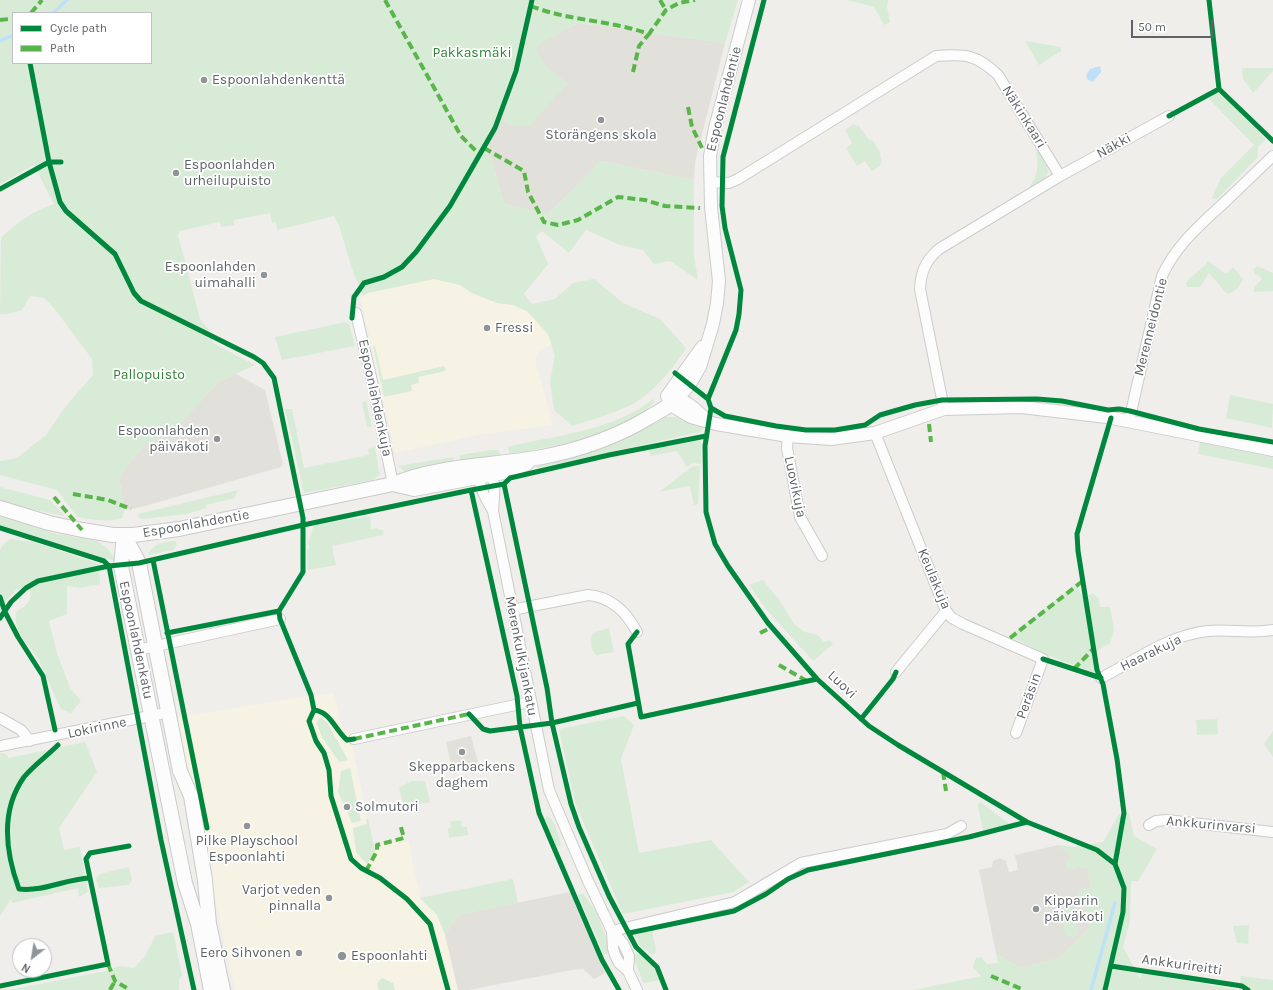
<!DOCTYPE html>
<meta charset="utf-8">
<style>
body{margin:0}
#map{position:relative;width:1273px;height:990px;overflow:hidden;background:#efeeea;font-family:Karla,sans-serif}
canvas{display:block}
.legend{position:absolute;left:12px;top:12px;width:140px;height:52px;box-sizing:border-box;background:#fff;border:1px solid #bfc1c3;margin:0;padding:5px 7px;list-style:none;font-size:12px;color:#5f6368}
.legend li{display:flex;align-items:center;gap:8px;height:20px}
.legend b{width:20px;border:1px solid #bfc1c3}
.north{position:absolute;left:12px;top:938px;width:40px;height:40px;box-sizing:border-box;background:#fff;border:1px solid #bfc1c3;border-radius:50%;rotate:211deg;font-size:11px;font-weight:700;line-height:16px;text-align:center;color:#5f6368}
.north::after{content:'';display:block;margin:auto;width:14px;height:18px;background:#919496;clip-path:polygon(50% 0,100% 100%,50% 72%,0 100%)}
.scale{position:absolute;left:1131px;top:20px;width:82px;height:18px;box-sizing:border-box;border:2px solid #5f6368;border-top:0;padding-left:5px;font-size:12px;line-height:14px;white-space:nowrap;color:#5f6368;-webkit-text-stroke:3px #fff;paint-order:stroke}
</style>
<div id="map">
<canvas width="1273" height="990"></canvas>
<ul class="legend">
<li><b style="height:5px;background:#00873e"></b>Cycle path</li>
<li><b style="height:5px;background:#58b549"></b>Path</li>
</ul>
<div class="north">N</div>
<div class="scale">50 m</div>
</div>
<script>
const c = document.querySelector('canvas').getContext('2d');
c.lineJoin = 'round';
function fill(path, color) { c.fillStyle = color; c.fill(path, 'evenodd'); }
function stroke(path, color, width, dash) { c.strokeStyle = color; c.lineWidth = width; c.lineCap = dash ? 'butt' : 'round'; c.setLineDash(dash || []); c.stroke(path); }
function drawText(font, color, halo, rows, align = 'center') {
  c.font = font + ' Karla,sans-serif'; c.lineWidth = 3.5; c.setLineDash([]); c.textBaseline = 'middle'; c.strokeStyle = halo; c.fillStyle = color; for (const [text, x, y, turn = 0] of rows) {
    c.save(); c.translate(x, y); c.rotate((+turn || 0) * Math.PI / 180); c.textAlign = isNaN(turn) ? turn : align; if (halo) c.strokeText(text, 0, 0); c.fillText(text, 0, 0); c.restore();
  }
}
fill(new Path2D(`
 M434,279l26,6 12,8 25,10 16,2 14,6 21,23 4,11 -13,5 -4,10 18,65 -71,9 -87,19 -34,-154 7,-6z
 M334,693l8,35 3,4 4,-1 24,116 35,-7 12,58 17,17 8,20 13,55h-223l-61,-272 120,-20z`), '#f7f3e4');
fill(new Path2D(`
 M578,23l147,20 -30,119 -1,18 -93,-19 -53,53 -44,-10 -15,-53 -1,-17 18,-29 28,-59z
 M236,374l29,16 18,74 -2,3 -140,40 -17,3 -5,-33 25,-32 27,-11 47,-52z
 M471,736l7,26 -22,6 -2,-6 -3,1 -5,-21z
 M1058,845l30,24 3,19 -8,11 7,28 -30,31 -40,10 -24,-15 -17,-83 13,-3 1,-6 7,-3 6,3 3,11 9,-2 -3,-15z
 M570,892l35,81 -11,6 -11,-10 -11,1 -104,20h-10l-13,-55 13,-20z`), '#e2e0da');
fill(new Path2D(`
 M0,0h738l-13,43 -147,-20 -39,21 -3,7 10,15 22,17 -37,42 -15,1 -13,-4 3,-15 -18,27 1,17 15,53 44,10 52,-53 94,19v76l4,24 -28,-19 -16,3 -11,-14 -23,-5 -34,-15 -17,23 -27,-22 -6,5 12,28 -24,30 8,10 23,-5 18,-16 21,-4 29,24 37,16 26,29c-12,19 -29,40 -48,53 -14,9 -49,20 -66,25l-18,-16 -4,-28 5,-26 -7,-22 -21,-23 -14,-6 -16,-2 -25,-10 -12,-8 -26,-6 -66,14 -5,3 -12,-30 -11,-38 -6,-12 -57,14 -1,-8 -4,1 -2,-10 -36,7v5l-13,2 -1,-5 -40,9 -2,4 22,84 10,12 3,12 42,22 -37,17 -47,52 -27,11 -25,32 5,33 -2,8c-9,5 -35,1 -45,-1l-20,-27 -57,-15v-14l17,-3 29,-23 20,-29 27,-31 -1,-16 -38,-51 -10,-10 -14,-2 -8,14 -14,4h-8l1,-76c17,-17 31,-26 53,-34l-20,-39 -34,19zM13,13h138v50h-138z
 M847,0h41l-1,7 3,15 -6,3 -10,-18z
 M1025,41l36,6v4l-22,14z
 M1242,68h31v3l-20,22 -10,-14z
 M1217,93l6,2 43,45 -8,6v11l-41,42 -5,-1 9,-20 33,-33 -45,-46v-3z
 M854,124l2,2 2,-1 12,16 2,-2 9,15 -1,1 2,7 -2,1 1,2 -9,6 -7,-10 -8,5 -11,-18 6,-5 -7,-13z
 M1038,151c14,22 14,24 -7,38l-2,-2c9,-11 10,-22 7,-35z
 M1208,261l18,13 7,-7 10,12c-3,7 -8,13 -16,15l-18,-21 -9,14h-13l-1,-4c6,-9 15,-12 22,-22z
 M1257,266l16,7v18l-19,1v-4l7,-8v-3l-6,-3 -2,-4z
 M346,322l3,2 6,22 -73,14 -7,-23z
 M373,346h2l8,34 61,-14 2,5 -28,6 1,6 -8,2 1,6 -28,6z
 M1230,395l43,9 -1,24 -46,-10z
 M653,399l1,4c-37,37 -95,39 -144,53l-2,-9c48,-12 105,-16 145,-48z
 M366,401l6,26h-5l-5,-25z
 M285,409h7l12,59 65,-13 -1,-6 7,-2 4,25 2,1 -8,7 -69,13z
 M666,417h11l26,11 -3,4 -161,36 -5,-1 91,-28z
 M701,440v24l-8,-1 -7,4 -2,-6 -8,-10 -25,5 -3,-6z
 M1200,442l73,15v12l-75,-15z
 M491,450h7l3,5 -40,8 -1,-8z
 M453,457l2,8 -48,8 -9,-7z
 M693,466h7l-2,38 -4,1 -4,-18 -2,-1 -29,6z
 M0,487l50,13 15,16 -41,-8 -24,-8z
 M238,490l-3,8 -29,7v3l-19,6 -45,5 -3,-1 -1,-4z
 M0,515l53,18 43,8 10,6 5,6 4,8 -115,-35z
 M370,516l1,13 6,-1 7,3 -1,4 -51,11 4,19 -28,5 -1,-21 2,-1 -1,-6 6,-17z
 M10,539l24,3 65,22 1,20 -19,4 -14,-2v28l-18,7 8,32 13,35 11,13 -10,12 -10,-4c-8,-15 -13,-31 -21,-46 -9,-20 -27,-25 -24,-51 10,-7 16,-9 14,-22l-13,-1 -11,12 -6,10v-61l2,-4z
 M176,541l1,4 -4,5 -25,5c5,-12 16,-13 28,-14z
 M763,580l17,21 14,23 11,8 13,3 6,7 6,-2 3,4 -20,17 -46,-51 -18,-25z
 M1076,584l9,18h4l-1,-6 5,-3 6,6 1,8h10l4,23 -4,13 -18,11 3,19 -48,-18 -37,-19z
 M609,628l5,24 -18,3c-6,-6 -6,-15 -3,-22z
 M624,716l10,9 -13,34 18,94 72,-13 38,42 -16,10 -110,22 -48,-111 -16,-74z
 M320,717l7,5 21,38 -9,2 -17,-25 -5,-13z
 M1217,719l1,15 -21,1 -1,-15z
 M1273,731v26l-9,-13z
 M85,742l12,30 -38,56 5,22 16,-3 8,45 -9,5 -1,-9 -66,15 -1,-4 -11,17v-163l6,1 3,4z
 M350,768l11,53 -9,2 -14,-31 3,-21z
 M411,781h14l5,21 -26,5 -5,-19z
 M980,802l31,23 -28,5 -5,-23v-3z
 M1129,813l5,23 23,13 -19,32h-7l-1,40 -7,26 17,32 2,-6 97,17 2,-14 32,4v10h-359l67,-14 -8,-9 3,-9 5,-1 6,7 11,-1 -2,-10 24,15 40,-10 30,-31 -5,-19h-9l-4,-7 9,-12 10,-2 -3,-18 -9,-2 -8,3 -6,-3 5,-12 -12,-10 16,2 29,-5 16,-28z
 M547,816c9,4 11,20 14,29l-4,2 -14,-27z
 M366,819h2l7,32 -8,13 -11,-12 -3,-24 14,-4z
 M461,820l1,7h5l1,8 -19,3 -1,-10h3l-1,-6z
 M129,867l3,14 -3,4 -30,3 -3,-9 4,-5z
 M513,879l5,24 -60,12 -13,20 -8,-20 -17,-17z
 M583,893l14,20 14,39 -7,3 -26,-60z
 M1067,904l8,9 3,20 -5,5 -8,-3 -3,-15 1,-14z
 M1249,925l-1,19 -11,-1 -4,-17z
 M652,930l4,19 -1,5 -3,1 -13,-10 -4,-10z
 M173,932l9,43 -3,5v10h-170l97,-19 13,-5 15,2 11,-12 10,-20z
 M636,954c11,1 21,17 24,26l-15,3 -2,-1 -10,-26z
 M382,978l11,5 2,7h-16c-3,-5 -2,-8 3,-12z`), '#d8ebd6');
fill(new Path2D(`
 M1100,66l1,6 -8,10 -5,-2 -2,-4 4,-7z`), '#bfe0f9');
stroke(new Path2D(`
 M53,13l14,-13
 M0,41l13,-6
 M1091,990l24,-87`), '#bfe0f9', 3.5);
const minor = new Path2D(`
 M1060,176l109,-60
 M710,182l19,1 9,-4 198,-123c29,-2 40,-2 62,19l62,101 -121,73c-14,12 -18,23 -19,40l24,120
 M356,313l15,64 22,107
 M1129,421l33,-145c13,-30 40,-53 64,-75 16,-15 31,-30 47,-45
 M875,433l71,178 6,7 11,6 80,35 -27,74
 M788,436l-1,12 13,69 22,39
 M493,511c-10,-18 -17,-26 -11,-47 17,16 12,25 11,47l56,279 39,91 24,50 11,12 6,13 -1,15
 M512,610l76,-15c23,2 39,18 49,37
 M138,650l142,-31
 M896,672l50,-61
 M1101,678c35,-18 68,-43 107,-47 21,-2 44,3 65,-1
 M0,718l21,12 9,11
 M354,739l176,-37
 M0,746l170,-34
 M1149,825l7,-4 10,-1 107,12
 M612,931l123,-29 66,-39 146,-29 14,-8
 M612,931l1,17 2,7 4,8 9,8 9,19`);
const tertiary = new Path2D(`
 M667,396l4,9 20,12 25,7 72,12 43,3 44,-6 69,-24 77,-2 86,10 166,33
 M667,396l35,-49
 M671,397c15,2 26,14 36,23
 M678,398l12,-14 10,-17 13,-43 4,-21 2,-22 -8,-74 -1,-51 5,-28 34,-128`);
const secondary = new Path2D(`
 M393,484l21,5 95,-18 18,-8
 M0,508l49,15 33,7 31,5h20l46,-6 214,-45c47,-19 99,-18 149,-27 37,-7 74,-20 106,-39 10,-6 21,-11 30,-20
 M124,535l15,28 41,208 11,25 14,84 4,44 14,66
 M124,535l-3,31 64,317 13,41 13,66`);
stroke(minor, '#cbcccc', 12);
stroke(tertiary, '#cbcccc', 14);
stroke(secondary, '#cacacb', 16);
stroke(minor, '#fdfcfc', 10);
stroke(tertiary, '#fdfcfc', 12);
stroke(secondary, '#fdfcfc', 14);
stroke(new Path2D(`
 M385,0l76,136 19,19
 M660,0l6,10
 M531,6c38,15 79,14 118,28l17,-24 13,-7 16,-3
 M31,13l11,-13
 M0,20l9,-1
 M633,72l6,-26 10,-12
 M688,107l4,20 10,21
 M484,148l40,23 4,21 16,30 14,3 20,-5 40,-23 27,3 20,6 35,2
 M929,424l2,18
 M73,494l35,6 23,9
 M54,497l28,33
 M760,633l12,-6
 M1010,638l74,-58
 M779,665l28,16
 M1074,669l20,-21
 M354,739l115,-25
 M943,772l3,19
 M366,871l11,-20v-6l27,-7 -4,-14
 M108,964l7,17 15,9
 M991,976l33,14
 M110,990l5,-9`), '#58b549', 4, [8, 4]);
stroke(new Path2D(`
 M1209,0l10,89 54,52
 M30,63l19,99 11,40 6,9 49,43 19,39 7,8 113,56 9,6 11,15 29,140v54l-24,39 1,8 31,76 3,15 -5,11 7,20 8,12 5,17 2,26 20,63 10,9 19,10 27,21 23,25 18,66
 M1169,116l50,-27
 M0,189l49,-27h12
 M352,318l2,-21 10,-14 20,-6 18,-10 14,-15 34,-46 45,-78 21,-57 16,-71
 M675,373l33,26 3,9 14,8 51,10 30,4h29l30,-5 15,-10 35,-10 27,-5 95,-1 25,2 46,9 11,-1 11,2 69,18 74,13
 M708,399l28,-69 3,-16 2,-24 -16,-62 -3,-22 1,-49 41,-157
 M711,408l-6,38 1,66 9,32 13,22 40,57 49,56 52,47 29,19 129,77 70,28 18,14
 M504,484l43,204 5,35 19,81 8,23 30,69 27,51 21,20 9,23
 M0,528l104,33 5,5 52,274 33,150
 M153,560l54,268
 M0,597l5,15 13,25 25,39 12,54
 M0,618l11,-16 15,-14 12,-7 71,-15 30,-3 164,-38 168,-35
 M637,632l-9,12 13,73 176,-38
 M167,633l112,-22
 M1043,659l58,19
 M314,710c17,2 21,20 33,30l7,-1
 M469,714l14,15 7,2 62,-8 86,-20
 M861,719l32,-40 3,-7
 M58,745c-11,11 -24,20 -34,32 -24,34 -19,74 -5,112 25,3 46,-10 71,-11
 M629,933l105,-22 32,-17 22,-15 20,-9 161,-33 58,-15
 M1111,966l131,20 6,4
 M0,986l108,-22 -22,-105 4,-6 39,-7
 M619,990l-17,-30 -63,-147 -19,-86 -3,-31 -46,-206 33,-6 6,-6 99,-23 97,-19
 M1105,990l18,-78 1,-24 -9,-24 9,-51 -7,-54 -14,-75 -6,-14 -19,-119 -1,-17 34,-116`), '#00873e', 5);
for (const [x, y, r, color] of [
 [204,80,4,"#919496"],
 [601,120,4,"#919496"],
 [176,173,4,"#919496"],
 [264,275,4,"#919496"],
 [487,328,4,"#919496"],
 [217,439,4,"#919496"],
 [462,752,4,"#919496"],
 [347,807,4,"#919496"],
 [247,826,4,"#919496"],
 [329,898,4,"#919496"],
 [1036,909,4,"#919496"],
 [299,953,4,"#919496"],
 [342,956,5,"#919496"]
]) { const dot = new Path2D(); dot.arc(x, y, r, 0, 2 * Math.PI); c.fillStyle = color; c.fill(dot); stroke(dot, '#fff', 1.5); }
drawText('14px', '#348238', '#fff', [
 ["Pakkasmäki",472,53],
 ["Pallopuisto",149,375]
]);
drawText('14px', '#5f6368', '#fff', [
 ["Espoonlahdenkenttä",212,80],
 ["Storängens skola",601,135,"center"],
 ["Espoonlahden",184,165],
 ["urheilupuisto",184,181],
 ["Espoonlahden",256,267,"right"],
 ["uimahalli",256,283,"right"],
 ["Fressi",495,328],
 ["Espoonlahden",209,431,"right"],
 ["päiväkoti",209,447,"right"],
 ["Skepparbackens",462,767,"center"],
 ["daghem",462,783,"center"],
 ["Solmutori",355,807],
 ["Pilke Playschool",247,841,"center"],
 ["Espoonlahti",247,857,"center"],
 ["Varjot veden",321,890,"right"],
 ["pinnalla",321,906,"right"],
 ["Kipparin",1044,901],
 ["päiväkoti",1044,917],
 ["Eero Sihvonen",291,953,"right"],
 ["Espoonlahti",351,956]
], 'left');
drawText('14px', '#5f6368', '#fff', [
 ["Espoonlahdentie",724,99,-76],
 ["Näkinkaari",1024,117,58],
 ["Näkki",1114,146,-29],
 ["Merenneidontie",1151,327,-76],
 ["Espoonlahdenkuja",375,398,78],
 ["Luovikuja",795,487,78],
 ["Espoonlahdentie",196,524,-10],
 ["Keulakuja",934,579,67],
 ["Espoonlahdenkatu",136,640,78],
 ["Haarakuja",1151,653,-26],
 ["Merenkulkijankatu",521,656,79],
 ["Luovi",842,685,43],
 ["Peräsin",1029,696,-70],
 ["Lokirinne",97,728,-12],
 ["Ankkurinvarsi",1211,825,5],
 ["Ankkurireitti",1182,965,8]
]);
</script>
